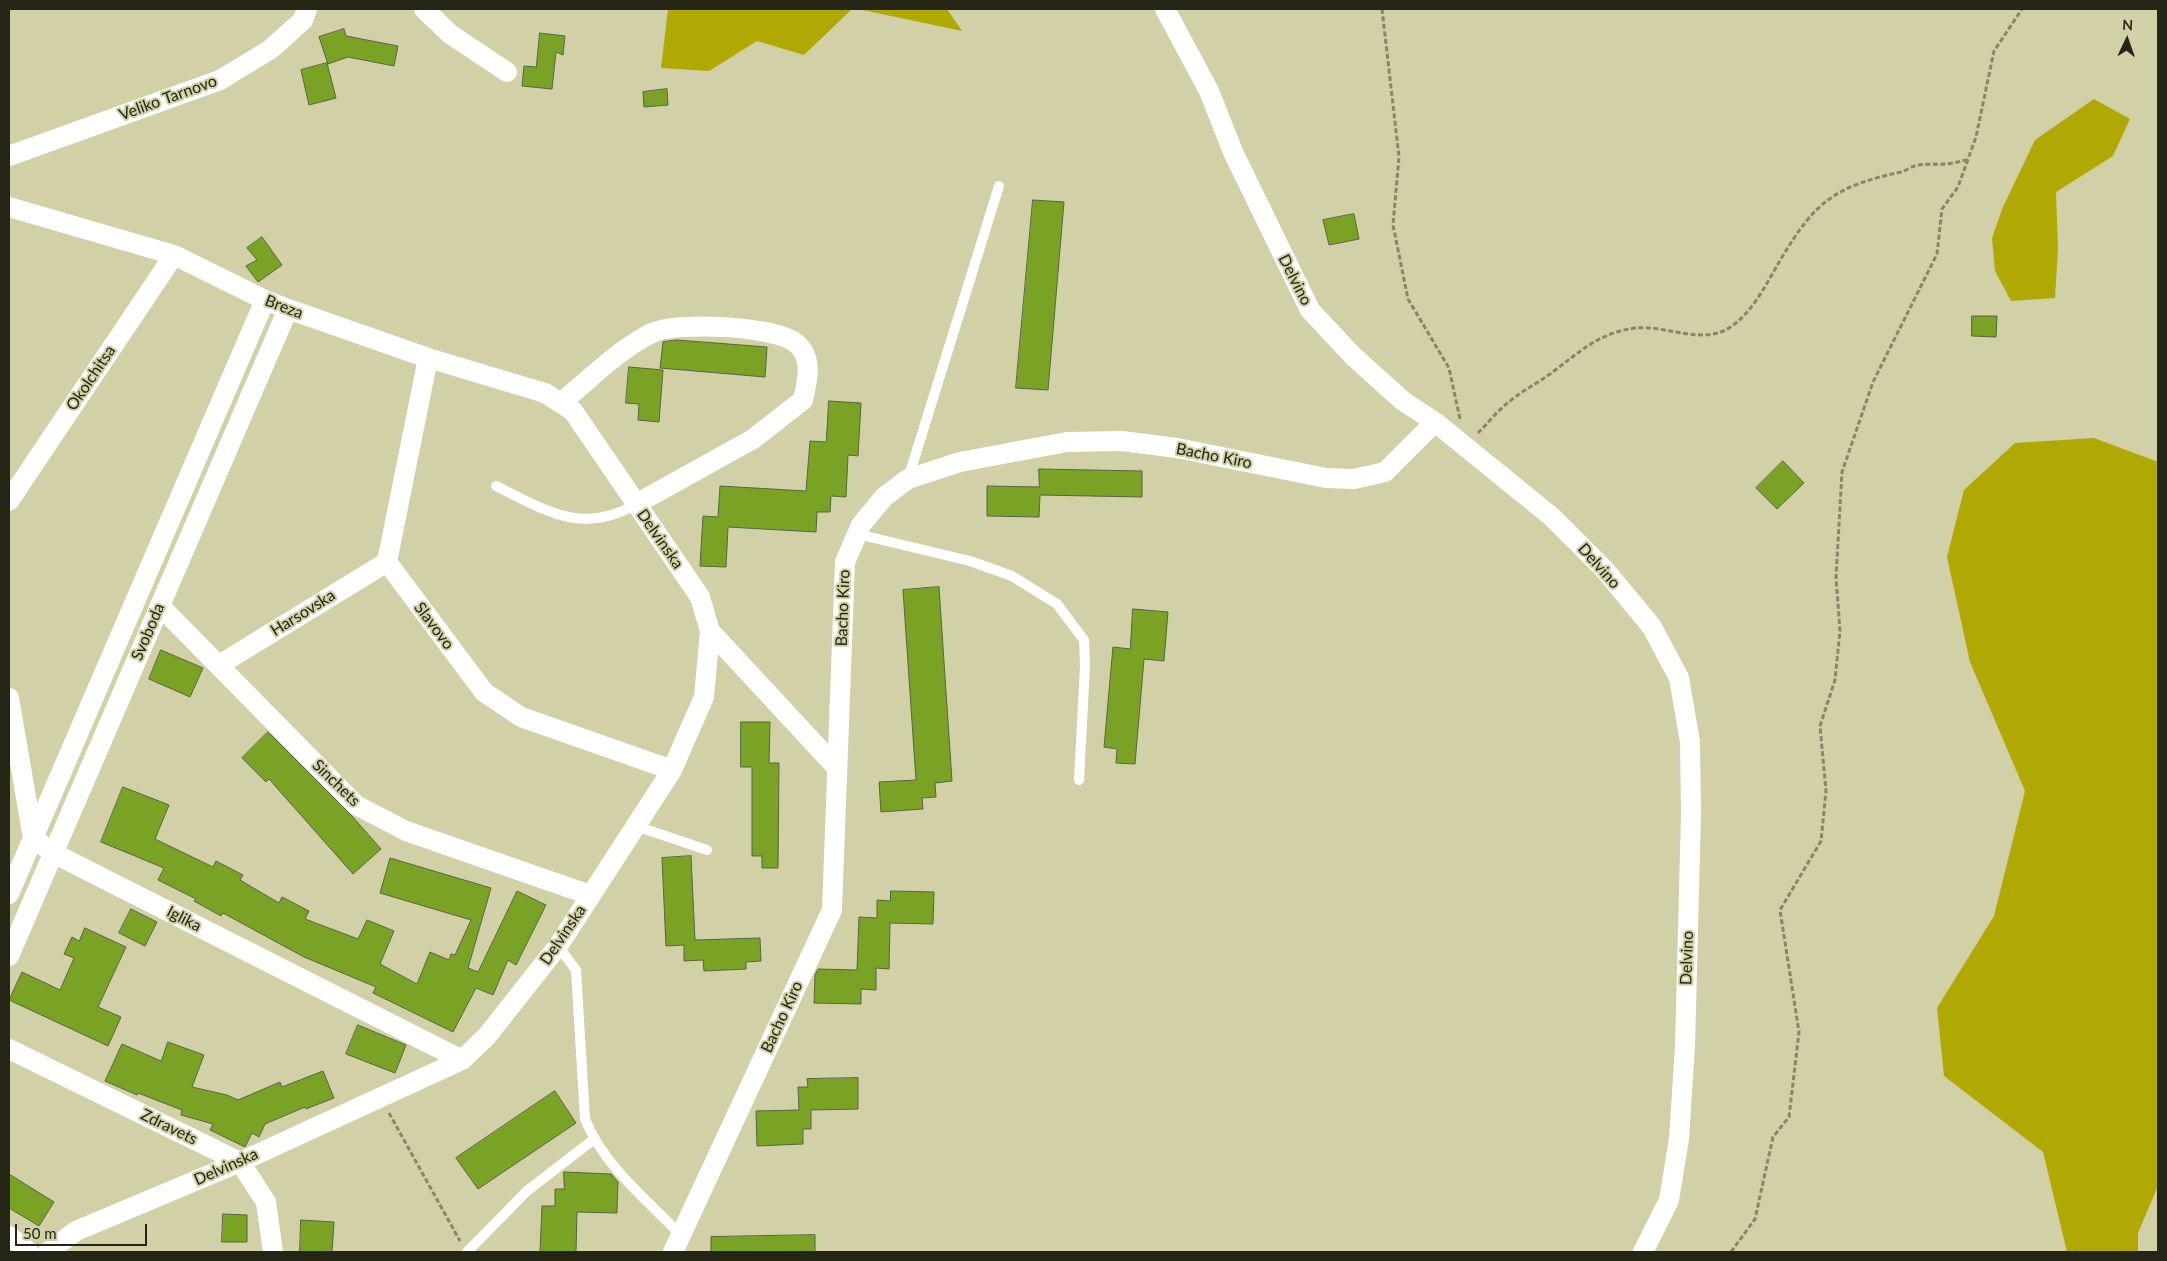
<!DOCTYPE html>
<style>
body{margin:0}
#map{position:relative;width:2167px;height:1261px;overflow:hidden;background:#d1d0a7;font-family:Lato,sans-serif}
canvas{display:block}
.frame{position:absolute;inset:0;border:10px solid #252515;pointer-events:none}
.north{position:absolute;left:2102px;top:15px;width:50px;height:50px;-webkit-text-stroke:4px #d1d0a7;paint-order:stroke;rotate:3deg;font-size:14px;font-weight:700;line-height:20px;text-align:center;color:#252515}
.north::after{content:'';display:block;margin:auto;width:18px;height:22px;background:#252515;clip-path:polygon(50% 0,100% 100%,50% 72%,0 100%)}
.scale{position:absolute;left:15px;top:1224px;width:132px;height:22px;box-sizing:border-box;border:2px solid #252515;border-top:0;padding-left:6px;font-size:15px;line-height:18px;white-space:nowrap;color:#252515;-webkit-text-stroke:4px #d1d0a7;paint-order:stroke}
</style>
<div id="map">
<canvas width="2167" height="1261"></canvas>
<div class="frame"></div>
<div class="north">N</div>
<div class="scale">50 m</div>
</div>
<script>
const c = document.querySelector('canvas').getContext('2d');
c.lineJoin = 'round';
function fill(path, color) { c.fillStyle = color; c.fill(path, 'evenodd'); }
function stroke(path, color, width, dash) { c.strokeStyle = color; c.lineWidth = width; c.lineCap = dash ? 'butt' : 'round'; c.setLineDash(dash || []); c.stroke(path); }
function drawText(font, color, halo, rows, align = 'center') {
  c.font = font + ' Lato,sans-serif'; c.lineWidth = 4; c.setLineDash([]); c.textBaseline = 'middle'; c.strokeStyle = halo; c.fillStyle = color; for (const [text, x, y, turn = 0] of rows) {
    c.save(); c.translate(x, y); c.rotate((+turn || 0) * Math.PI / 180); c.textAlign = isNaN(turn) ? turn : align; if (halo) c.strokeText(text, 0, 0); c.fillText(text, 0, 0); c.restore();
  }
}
fill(new Path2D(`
 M668,9h184l-48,46 -47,-14 -48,30 -48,-3z
 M858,9h89l15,22z
 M2094,99l36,20 -17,37 -57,36 2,56 -3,50 -44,3 -16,-30 -3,-33 11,-31 32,-67z
 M2094,438l64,24v724l-20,47v19h-71l-24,-100 -99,-76 -7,-68 57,-92 31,-125 -55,-129 -23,-105 17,-67 51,-47z`), '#b0a803');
const building = new Path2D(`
 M344,29l2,7 52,10 -4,20 -46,-9 -20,7 -9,-27z
 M540,33l25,3 -2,19 -7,-3 -4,37 -30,-3 2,-20 12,1z
 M327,63l9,35 -27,7 -8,-35z
 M667,89l1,16 -24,2 -1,-15z
 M1033,200l31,2 -16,188 -32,-2z
 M1354,214l5,25 -30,6 -6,-25z
 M262,237l20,28 -24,17 -12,-16 11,-6 -10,-12z
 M1972,316h25l-1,21 -24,-1z
 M677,340l90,7 -2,30 -105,-9 3,-26z
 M629,367l34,3 -4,52 -21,-2 1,-16 -13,-1z
 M829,401l32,2 -3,53 -10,-1 -2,42 -15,-1 -1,16h-13l-1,20 -88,-5 -2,40 -26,-1 3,-50 15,1 2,-31 86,5 4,-50 16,1z
 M1783,461l21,22 -27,26 -21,-21z
 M1039,469l103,2v26l-102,-2 -1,22 -52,-1v-30l52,1z
 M939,587l13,194 -17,2 1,14 -14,1 1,11 -42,3 -2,-30 37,-2 -13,-190z
 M1133,609l35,3 -4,49 -20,-2 -9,105 -19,-1 1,-14 -13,-2 9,-100 17,2z
 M161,650l42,18 -13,29 -41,-18z
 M741,722h29l-1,41h10l-1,105h-16v-12h-10v-89h-11z
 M268,732l84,84 29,33 -28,25 -84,-95 -3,3 -24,-24z
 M123,787l46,18 -14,34 58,28 3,-6 27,14 -3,5 39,23 3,-6 27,14 -4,8 53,20 9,-19 27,11 -14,33 37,20 13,-32 19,8 2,-6 4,1 16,-35 -91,-27 10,-35 101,30 -23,80 10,4 39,-81 29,14 -30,60 -8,-5 -15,35 -17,-7 -23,44 -80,-39 3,-6 -72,-30 -81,-44 -2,3 -27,-15 2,-2 -38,-19 6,-12 -63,-26z
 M691,856l4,84 65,-2 1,23 -15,1v7l-42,2 -1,-11 -19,1v-16l-18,1 -4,-88z
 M891,891l43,1 -1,32 -43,-1 -1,46 -13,-1v22l-15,-1v15l-47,-1 1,-28 3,-6 39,1 2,-53 18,1v-18l13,1z
 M131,909l26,13 -12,24 -26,-13z
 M85,928l41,19 -28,60 23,10 -13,29 -99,-46 13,-28 38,18 14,-32 -10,-4 8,-17 7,4z
 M358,1025l48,20 -11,28 -49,-19z
 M168,1042l36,13 -12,32 35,8 11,5 42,-18 2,5 41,-16 11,27 -28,11 -1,-2 -40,17 -6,13 -7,-4 -7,14 -35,-17 3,-6 -32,-9 1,-5 -44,-17 -1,2 -32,-14 17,-37 39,17z
 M858,1078v31l-47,1v19h-8v15l-46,2 -1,-35 43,-1 -1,-23h10l-1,-8z
 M555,1091l21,32 -98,66 -22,-31z
 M564,1172l47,2 7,8 -1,31 -40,-1 -1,40h-36l2,-46h13v-17h9z
 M9,1174l45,28 -15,24 -30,-18z
 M223,1214l24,1v27h-25z
 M301,1220l33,2 -2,30h-32z
 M815,1235v17h-104v-15z`);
fill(building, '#7aa325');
stroke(building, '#576542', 1);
stroke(new Path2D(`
 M1382,9l17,148 -6,68 15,74 41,69 11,51
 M1478,433c10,-10 20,-23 32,-32 13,-11 30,-19 44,-30 27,-20 46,-39 82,-43 29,-3 67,17 93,0 24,-15 38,-46 52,-69 34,-58 55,-73 120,-87 5,-1 9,-5 14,-6 9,-3 20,-1 30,-2 7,0 15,-3 22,-4
 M389,1113l71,128
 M1731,1252l24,-33 18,-82 16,-20 10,-85 -19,-122 41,-69 5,-50 -6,-65 15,-46 5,-49 -4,-54 6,-105 31,-90 64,-128 5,-45 16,-22 18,-50 18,-86 28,-42`), '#878768', 3, [5, 2.5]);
stroke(new Path2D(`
 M908,479l91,-293
 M496,486c49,24 87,50 140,18
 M857,534l113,27 42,15 45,28 27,36 1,26 -6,114
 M636,826l71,24
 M558,946l18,24 9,149c19,47 61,80 96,116
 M467,1252l60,-61 66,-51`), '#fff', 10);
stroke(new Path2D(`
 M424,9l26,25 57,38
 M1165,9l44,82 24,61 77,158 43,46 50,45 32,21 117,95 52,52 48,58 27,51 11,64 1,71 -6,234 -6,92 -10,61 -26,52
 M9,156l211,-76 51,-31 32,-29 4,-11
 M9,207l165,48 91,45 23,9 140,49 117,35 28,18 127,186 10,34 -6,66 -32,73 -114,176 -71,90 -25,24 -222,102 -164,69 -28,21
 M428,358l-41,204 97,130 37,25 151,53
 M562,402c29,-24 56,-52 90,-69 24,-12 123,-7 144,10 18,15 11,39 7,57l-50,39 -117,65
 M9,501l165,-246
 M160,606l196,199 50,26 184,64
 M710,631l127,137
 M219,665l168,-103
 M9,698l24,140 20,15 409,207
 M9,894l256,-594
 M9,956l279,-647
 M9,1049l231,113 26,40 7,50
 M9,1236l20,16
 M673,1252l159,-342 13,-348 16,-37 23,-28 24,-18 52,-17 107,-20 55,-1 55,7 149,30 28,1 31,-7 50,-50`), '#fff', 20);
drawText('16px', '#252515', '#d1d0a7', [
 ["Veliko Tarnovo",168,98,-20],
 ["Delvino",1295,280,63],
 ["Breza",284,307,21],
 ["Okolchitsa",91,378,-56],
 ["Bacho Kiro",1214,456,11],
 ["Delvinska",660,539,55],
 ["Delvino",1599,566,48],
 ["Bacho Kiro",843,608,-88],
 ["Harsovska",303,613,-32],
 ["Slavovo",434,626,53],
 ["Svoboda",148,632,-67],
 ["Sinchets",336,783,44],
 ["Iglika",184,919,27],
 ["Delvinska",563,935,-56],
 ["Delvino",1687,958,-88],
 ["Bacho Kiro",782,1017,-65],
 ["Zdravets",169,1127,26],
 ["Delvinska",226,1167,-24]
]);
</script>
